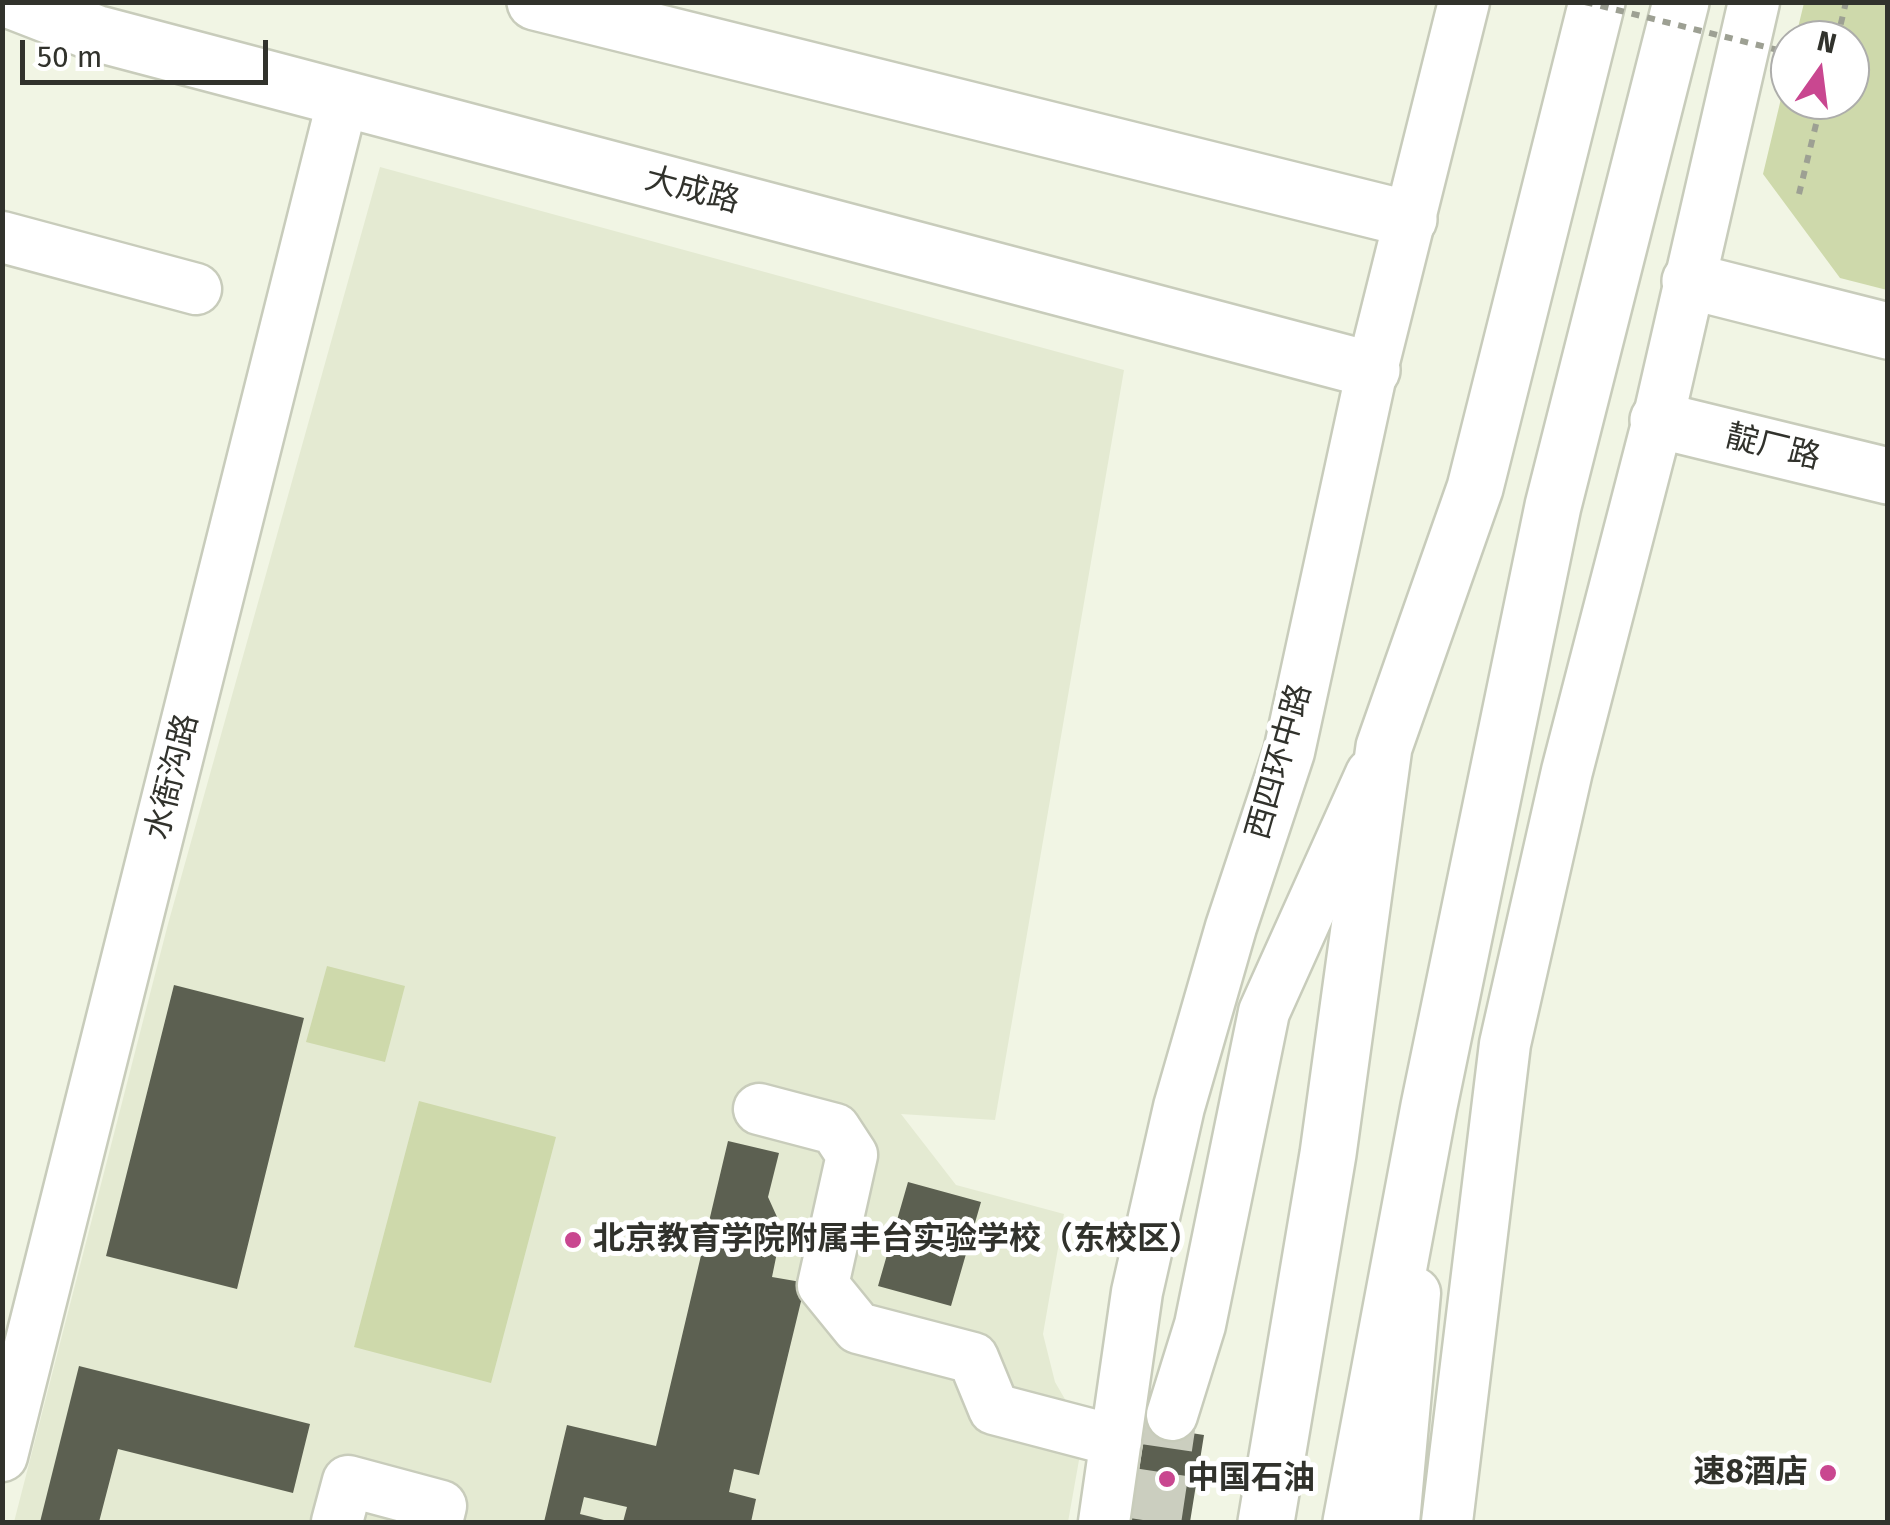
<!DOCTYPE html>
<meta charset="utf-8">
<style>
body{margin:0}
#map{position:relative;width:1890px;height:1525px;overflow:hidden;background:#f1f5e4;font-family:"Fira Sans",sans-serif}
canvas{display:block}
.frame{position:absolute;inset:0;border:5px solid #31322c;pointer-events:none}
.north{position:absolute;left:1770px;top:20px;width:100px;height:100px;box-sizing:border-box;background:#fff;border:2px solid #adadab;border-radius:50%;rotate:14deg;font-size:28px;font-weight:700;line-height:40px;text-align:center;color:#31322c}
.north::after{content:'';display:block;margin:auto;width:35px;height:45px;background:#c94790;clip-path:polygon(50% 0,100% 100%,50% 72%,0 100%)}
.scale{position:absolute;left:20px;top:40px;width:248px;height:45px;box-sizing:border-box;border:5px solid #31322c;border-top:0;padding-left:12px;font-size:30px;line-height:35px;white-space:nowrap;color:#31322c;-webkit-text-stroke:8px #fff;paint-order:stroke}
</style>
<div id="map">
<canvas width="1890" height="1525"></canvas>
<div class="frame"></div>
<div class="north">N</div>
<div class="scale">50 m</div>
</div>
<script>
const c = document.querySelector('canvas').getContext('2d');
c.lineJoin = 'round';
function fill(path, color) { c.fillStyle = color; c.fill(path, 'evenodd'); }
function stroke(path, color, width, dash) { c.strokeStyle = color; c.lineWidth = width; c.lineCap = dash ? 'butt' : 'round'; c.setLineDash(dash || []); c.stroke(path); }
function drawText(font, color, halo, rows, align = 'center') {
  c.font = font + ' "Fira Sans","Noto Sans SC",sans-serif'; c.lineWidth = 10; c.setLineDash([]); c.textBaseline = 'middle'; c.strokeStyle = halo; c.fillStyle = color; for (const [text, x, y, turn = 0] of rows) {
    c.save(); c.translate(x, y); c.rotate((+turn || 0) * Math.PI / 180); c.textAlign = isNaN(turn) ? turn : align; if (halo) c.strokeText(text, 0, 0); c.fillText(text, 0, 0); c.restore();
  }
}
fill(new Path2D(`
 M380,167l744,203 -129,750 -94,-6 55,71 108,29 -21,120 12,48 29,50 -16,90h-1054l154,-598z`), '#e4ead2');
fill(new Path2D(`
 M1804,3h83v287l-47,-12 -77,-104 27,-113v39h60v-60h-55z
 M327,966l78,20 -20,76 -79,-20z
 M419,1101l137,36 -65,246 -137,-36z`), '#ced9ab');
fill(new Path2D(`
 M174,985l130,33 -67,271 -131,-33z
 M728,1141l51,12 -11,44 14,31 -10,49 29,5 3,7 -45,186 -25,-6 -5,23 27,7 -5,23h-128l4,-15 -43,-10 -4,17 32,8h-68l23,-97 89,21z
 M908,1182l73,20 -30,104 -73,-20z
 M79,1366l231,58 -17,69 -175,-44 -19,73h-59z
 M1146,1426l58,9 -14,87h-59z`), '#5c6051');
stroke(new Path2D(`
 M1156,1522l16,-107`), '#cbcebf', 50, [50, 25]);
const minor = new Path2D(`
 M2,237l194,52
 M759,1109l76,20 17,26 -29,130 35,43 115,30 21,51 122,32
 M1172,1415l28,-90 64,-313 107,-238
 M2,1456l341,-1357
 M337,1522l11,-41 93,25 -4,16
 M1104,1522l33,-230 42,-185 52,-180 58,-175 83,-382 92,-368
 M1394,1522l21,-229
 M1447,1522l58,-478 62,-273 91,-351 96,-418`);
const major = new Path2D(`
 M15,2l80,31 1277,337
 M535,2l874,217
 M1690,281l198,50
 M1658,420l230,56`);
const highway = new Path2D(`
 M1266,1522l62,-368 56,-407 91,-259 122,-486
 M1351,1522l78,-416 124,-600 128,-504`);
stroke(minor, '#c8ccbb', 55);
stroke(major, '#c8ccbb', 60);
stroke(highway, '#c8ccbb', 60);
stroke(new Path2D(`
 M1837,40l9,-38
 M1799,194l23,-94`), '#9da093', 6, [8, 8]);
stroke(minor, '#fff', 50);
stroke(major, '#fff', 55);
stroke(highway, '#fff', 55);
stroke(new Path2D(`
 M1585,2l205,51`), '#9da093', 6, [8, 8]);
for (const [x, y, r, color] of [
 [573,1240,10,"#c94790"],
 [1828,1473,10,"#c94790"],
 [1167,1479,10,"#c94790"]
]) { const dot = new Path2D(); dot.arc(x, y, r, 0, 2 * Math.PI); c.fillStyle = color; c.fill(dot); stroke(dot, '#fff', 4); }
drawText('32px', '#31322c', '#fff', [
 ["大成路",692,191,15],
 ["靛厂路",1773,448,14],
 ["西四环中路",1280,762,-74],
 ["水衙沟路",173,777,-76]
]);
drawText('bold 32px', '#31322c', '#fff', [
 ["北京教育学院附属丰台实验学校（东校区）",593,1240],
 ["速8酒店",1808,1473,"right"],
 ["中国石油",1187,1479]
], 'left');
</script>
